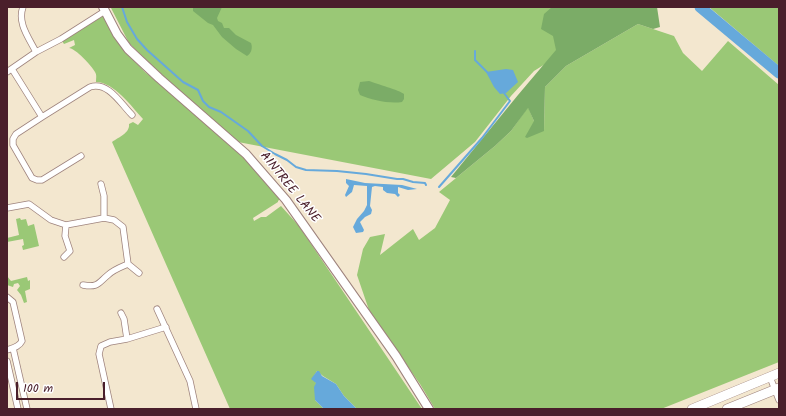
<!DOCTYPE html>
<style>
body{margin:0}
#map{position:relative;width:786px;height:416px;overflow:hidden;background:#f3e7cf;font-family:Kalam,sans-serif}
canvas{display:block}
.frame{position:absolute;inset:0;border:8px solid #4a1f2b;pointer-events:none}
.scale{position:absolute;left:16px;top:382px;width:89px;height:18px;box-sizing:border-box;border:2px solid #4a1f2b;border-top:0;padding-left:5px;font-size:12px;line-height:14px;white-space:nowrap;color:#4a1f2b;-webkit-text-stroke:3px #fff;paint-order:stroke}
</style>
<div id="map">
<canvas width="786" height="416"></canvas>
<div class="frame"></div>
<div class="scale">100 m</div>
</div>
<script>
const c = document.querySelector('canvas').getContext('2d');
c.lineJoin = 'round';
function fill(path, color) { c.fillStyle = color; c.fill(path, 'evenodd'); }
function stroke(path, color, width, dash) { c.strokeStyle = color; c.lineWidth = width; c.lineCap = dash ? 'butt' : 'round'; c.setLineDash(dash || []); c.stroke(path); }
function drawText(font, color, halo, rows, align = 'center') {
  c.font = font + ' Kalam,sans-serif'; c.lineWidth = 3; c.setLineDash([]); c.textBaseline = 'middle'; c.strokeStyle = halo; c.fillStyle = color; for (const [text, x, y, turn = 0] of rows) {
    c.save(); c.translate(x, y); c.rotate((+turn || 0) * Math.PI / 180); c.textAlign = isNaN(turn) ? turn : align; if (halo) c.strokeText(text, 0, 0); c.fillText(text, 0, 0); c.restore();
  }
}
fill(new Path2D(`
 M114,7h461l-9,44 -32,20 -23,25 -36,46 -44,37 -193,-37 -63,-54 -46,-45 -18,-35z
 M709,7h70v59z
 M103,16l21,34 21,22 -1,2 1,-2 79,65 38,38 18,24 -2,2v1l-25,16 1,3 7,-4h5l15,-11 18,20 123,183h-65l-13,-13 -8,-12 -13,-8 -6,-5 -3,5 2,7 -1,17 9,9h-94l-118,-267c7,-5 18,-9 17,-18l4,-2 5,3 5,-6c-11,-12 -29,-37 -47,-37 0,-4 1,-7 -1,-10 -3,-6 -20,-24 -26,-24l6,-3 -1,-5 -10,4 -2,-3z
 M638,24l36,12 9,17 19,18 26,-30 51,44v277l-118,47h-226l-15,-25 -50,-71 -13,-38 6,-26 7,-12 15,-3 -5,21 33,-26 6,11 16,-12 15,-28 -11,-8 56,-46 16,-15 17,-24 6,14 10,10 1,-44 21,-21z
 M20,218l1,2 5,-1 2,7 6,-2 5,22 -16,4 -1,-4 2,-1 -1,-6 -16,3v-4l12,-3 -3,-16z
 M7,276l4,5 16,-4 1,4 2,-1v9l-5,2 2,11 -3,1 -3,-8 -4,-5 3,-4 -2,-3 -4,1 -1,3 -6,-2z`), '#9ac876');
fill(new Path2D(`
 M193,7h29l-5,11 1,3 4,2 2,5h5l7,7 15,8c2,5 0,11 -4,13l-11,-7 -14,-12 -9,-12 -5,-2 -15,-12z
 M552,7h105l3,20 -7,2 -15,-5 -72,42 -21,21 -1,44 -17,7 -2,-1 9,-16 -6,-13 -17,23 -16,15 -39,32 -5,-1 67,-82 38,-45 -3,-14 -12,-7 3,-15z
 M369,81c8,3 30,9 35,13v5l-2,3c-13,2 -30,-2 -42,-7l-2,-5 2,-8z`), '#7bac67');
fill(new Path2D(`
 M506,69l7,1 5,12 -12,11 -6,1 -6,-7 -8,-15z
 M346,179l19,4 37,2 15,4 -9,1 -10,-3v6l2,2 -2,2 -3,-3 -8,-1 -4,-3v-3l-8,-1 -3,1 -2,19 2,4 -1,4 -6,3 -5,5 4,8 -1,2 -7,1 -3,-6 4,-8 7,-8 3,-6v-19l-13,-1 -2,7 -6,5 -1,-2 4,-9 -3,-3z
 M317,371h2l3,5 14,8 8,12 13,13h-33l-9,-9 -1,-13 2,-4 -5,-4z`), '#66a9db');
stroke(new Path2D(`
 M122,7l5,15 10,17 10,11 36,32 15,8 5,11 6,6 12,5 27,19 14,15 13,8 12,6 9,7 10,3 31,1 29,3 31,5h6l10,3 12,1 1,2
 M475,51v9l12,12
 M439,187l43,-49 28,-37 -6,-8`), '#66a9db', 2);
stroke(new Path2D(`
 M700,7l79,66`), '#66a9db', 11);
const minor = new Path2D(`
 M23,7c-6,16 6,31 13,45
 M12,69l30,48 -26,17 -3,5v6l19,33 5,2h5l39,-24
 M7,72l29,-20 25,-13 44,-28
 M42,117l48,-30c18,-6 31,17 42,28
 M101,184l3,12v22
 M7,208l22,-4 22,16 15,5 38,-7 10,2 9,7 5,37 11,9
 M64,257l6,-6 -5,-15 1,-11
 M83,285c15,3 15,-2 25,-10 5,-5 13,-8 20,-11
 M7,297l6,5 9,39c-3,6 -9,7 -15,9
 M157,309l33,72 6,28
 M121,313l3,6 3,20
 M13,348l14,61
 M7,361l11,48
 M770,377l9,23
 M111,409l-12,-55 2,-8 9,-4 17,-3 39,-12`);
const secondary = new Path2D(`
 M103,7l14,27 11,15 31,29 87,76 40,46 110,156 33,53`);
const primary = new Path2D(`
 M692,409l87,-36
 M727,409l52,-21`);
stroke(minor, '#9e837d', 7);
stroke(secondary, '#9e837d', 10);
stroke(primary, '#9e837d', 10);
stroke(minor, '#fff', 5.5);
stroke(secondary, '#fff', 8);
stroke(primary, '#fff', 9);
drawText('13px', '#4a1f2b', '#fff', [
 ["AINTREE LANE",289,188,51]
]);
</script>
